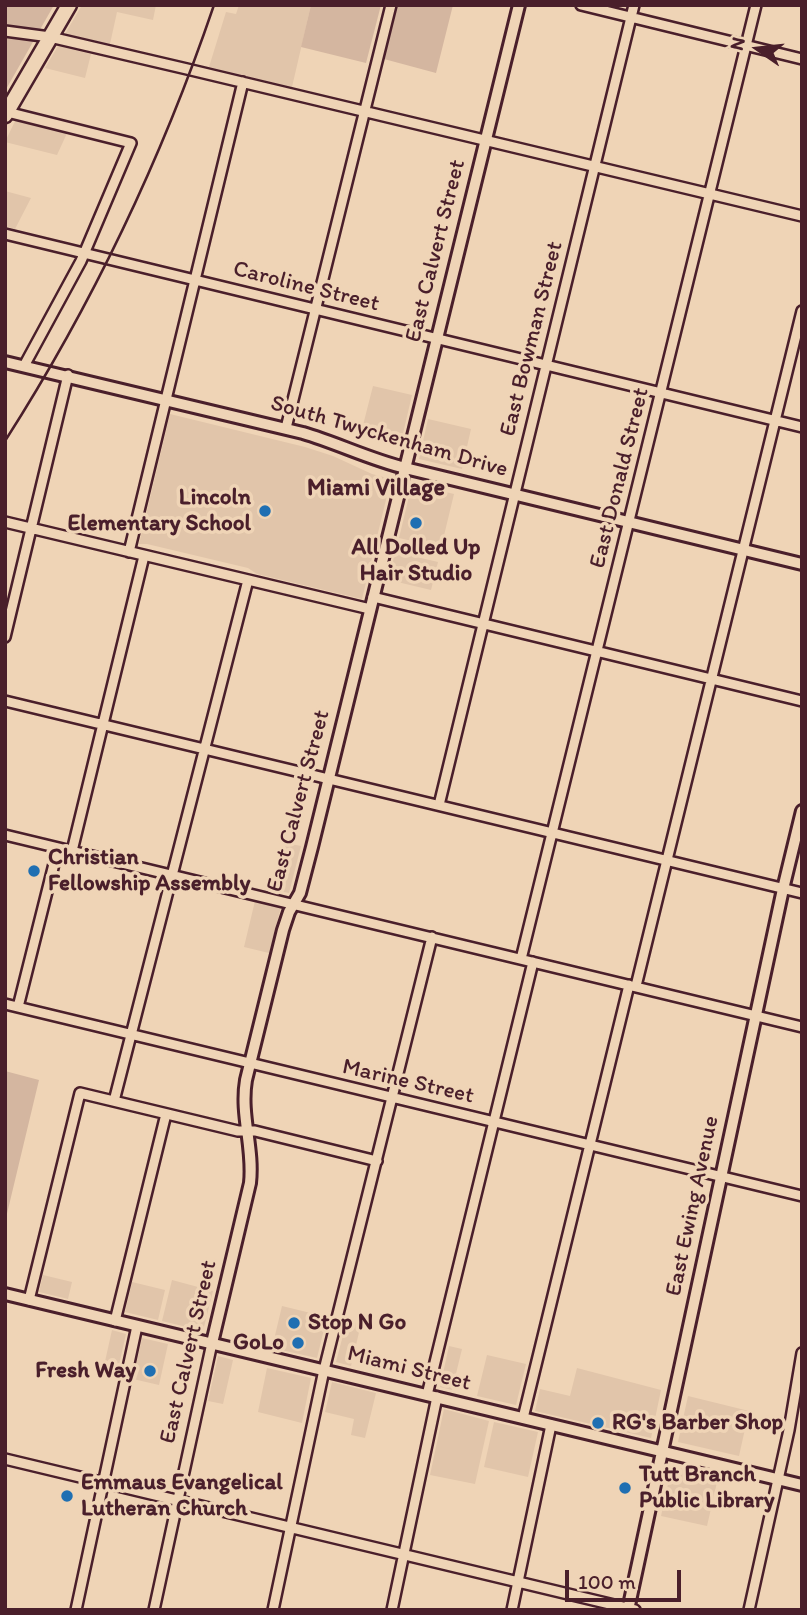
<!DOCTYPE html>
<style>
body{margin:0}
#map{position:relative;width:807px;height:1615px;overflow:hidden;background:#efd4b6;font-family:Itim,sans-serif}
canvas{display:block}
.frame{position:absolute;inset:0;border:7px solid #4a1f2b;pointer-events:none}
.north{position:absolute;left:723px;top:14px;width:70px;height:70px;-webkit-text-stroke:5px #efd4b6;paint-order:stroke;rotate:284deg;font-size:19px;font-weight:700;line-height:28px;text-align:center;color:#4a1f2b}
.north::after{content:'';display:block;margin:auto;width:24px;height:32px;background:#4a1f2b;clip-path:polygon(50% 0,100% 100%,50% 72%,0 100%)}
.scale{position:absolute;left:565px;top:1570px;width:116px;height:32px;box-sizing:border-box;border:4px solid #4a1f2b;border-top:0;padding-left:9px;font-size:21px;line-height:24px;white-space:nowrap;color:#4a1f2b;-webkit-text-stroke:5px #efd4b6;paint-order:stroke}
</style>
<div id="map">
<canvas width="807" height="1615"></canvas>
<div class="frame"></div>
<div class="north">N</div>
<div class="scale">100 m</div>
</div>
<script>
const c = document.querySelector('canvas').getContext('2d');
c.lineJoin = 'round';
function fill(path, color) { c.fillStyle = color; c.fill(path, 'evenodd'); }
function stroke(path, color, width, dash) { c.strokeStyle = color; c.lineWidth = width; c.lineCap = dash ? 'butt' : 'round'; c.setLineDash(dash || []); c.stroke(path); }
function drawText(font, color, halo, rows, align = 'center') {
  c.font = font + ' Itim,sans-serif'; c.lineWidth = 7; c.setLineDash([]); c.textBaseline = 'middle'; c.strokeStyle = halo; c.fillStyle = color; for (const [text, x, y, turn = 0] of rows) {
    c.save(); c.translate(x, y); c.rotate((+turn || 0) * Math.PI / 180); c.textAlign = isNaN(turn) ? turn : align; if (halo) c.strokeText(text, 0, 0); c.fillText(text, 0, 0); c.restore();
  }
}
fill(new Path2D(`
 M82,5h74l-3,15 -36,-8 -7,32 -45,-10z
 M239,5h72l-19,82 -83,-20 17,-55 10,2z
 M58,46l33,8 -6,24 -40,-10z
 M17,117l51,14 -11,24 -52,-13z
 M5,191l26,7 -16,31 -10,-3z
 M373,386l39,9 -11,47 -40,-9z
 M170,414l135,33 28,9 39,18 19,5 -29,120 -105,-25 -9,-6 -101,-24h-8z
 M428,419l43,10 -9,40 -43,-10z
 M412,484l42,10 -13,54 -42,-10z
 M395,552l43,10 -7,28 -42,-10z
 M286,843l15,3 -12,47 -14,-3z
 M255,901l26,6 -12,46 -25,-6z
 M43,1275l29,7 -4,17 -29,-7z
 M172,1280l41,11 -10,40 -41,-10z
 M132,1282l33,8 -7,30 -33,-8z
 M282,1306l45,11 -10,41 -45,-10z
 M347,1320l14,4 -10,42 -15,-4z
 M112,1330l14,4 -10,44 -14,-3z
 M142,1338l26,6 -9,41 -26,-6z
 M449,1346l13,3 -10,41 -12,-3z
 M487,1355l39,9 -10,41 -39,-9z
 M218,1356l15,4 -10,44 -15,-3z
 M267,1368l44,10 -9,45 -44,-11z
 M577,1368l84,22 -10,48 -116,-27 5,-22 30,7z
 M332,1382l44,11 -11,45 -14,-3 3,-16 -29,-7z
 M688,1396l61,15 -10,45 -61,-14z
 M444,1409l45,12 -14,63 -45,-9z
 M494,1422l44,10 -10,45 -44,-10z
 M672,1466l46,12 -11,48 -46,-10z`), '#e1c5aa');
fill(new Path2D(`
 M5,5h49l-49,86z
 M311,5h70l-15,58 -65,-16z
 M398,5h55l-17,68 -52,-14z
 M5,1071l34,9 -34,142z`), '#d4b6a0');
const minor = new Path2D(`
 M581,5l221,54
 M5,31l45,6 137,32 615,147
 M7,112l124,31 -50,118 -57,105
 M5,234l797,193
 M286,428l105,-423
 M5,522l365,87
 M129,552l114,-470
 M373,597l429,104
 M5,637l63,-262
 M5,701l797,192
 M439,805l195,-800
 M5,835l797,192
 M72,851l72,-295
 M521,959l235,-954
 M636,986l166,-675
 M5,1004l797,192
 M18,1007l40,-159
 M114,1101l134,-521
 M29,1300l51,-207 158,38h17l122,30
 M115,1321l51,-207
 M427,1395l106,-433
 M523,1418l106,-433
 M5,1459l630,151
 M76,1610l61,-284
 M154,1610l58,-267
 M273,1610l51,-240 108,-433
 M392,1610l45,-213
 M512,1610l39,-185
 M749,1610l40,-180 13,-77`);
const tertiary = new Path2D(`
 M5,362l298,71c34,10 66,26 102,35l397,96
 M5,1294l797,191
 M212,1343l38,-160c4,-35 -10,-68 -4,-103l37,-150 6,-18 11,-19 12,-46 207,-842
 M628,1610l155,-721 19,-78`);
const primary = new Path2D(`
 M5,115l64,-110`);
stroke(minor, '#4a1f2b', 14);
stroke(tertiary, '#4a1f2b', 16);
stroke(primary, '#4a1f2b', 19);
stroke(minor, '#efd4b6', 9);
stroke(tertiary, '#efd4b6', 10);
stroke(primary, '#efd4b6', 14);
stroke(new Path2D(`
 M5,441c87,-136 157,-283 209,-436`), '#4a1f2b', 2.5);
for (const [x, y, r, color] of [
 [265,511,7,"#1f6fb2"],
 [416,523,7,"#1f6fb2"],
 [34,871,7,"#1f6fb2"],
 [294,1323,7,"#1f6fb2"],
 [298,1343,7,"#1f6fb2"],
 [150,1371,7,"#1f6fb2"],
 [598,1423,7,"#1f6fb2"],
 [625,1488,7,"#1f6fb2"],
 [67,1496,7,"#1f6fb2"]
]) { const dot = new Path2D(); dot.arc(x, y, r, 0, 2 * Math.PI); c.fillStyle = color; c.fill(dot); stroke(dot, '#efd4b6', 2.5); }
drawText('23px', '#4a1f2b', '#efd4b6', [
 ["East Calvert Street",436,251,-76],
 ["Caroline Street",306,287,14],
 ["East Bowman Street",532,339,-76],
 ["South Twyckenham Drive",389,437,16],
 ["East Donald Street",620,478,-76],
 ["East Calvert Street",299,801,-75],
 ["Marine Street",408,1082,13],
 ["East Ewing Avenue",693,1206,-78],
 ["East Calvert Street",189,1352,-77],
 ["Miami Street",409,1369,14]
]);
drawText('bold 23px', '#4a1f2b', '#efd4b6', [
 ["Lincoln",251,498,"right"],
 ["Elementary School",251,524,"right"],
 ["All Dolled Up",416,548,"center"],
 ["Hair Studio",416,574,"center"],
 ["Christian",48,858],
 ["Fellowship Assembly",48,884],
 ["Stop N Go",308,1323],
 ["GoLo",284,1343,"right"],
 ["Fresh Way",136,1371,"right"],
 ["RG's Barber Shop",612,1423],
 ["Tutt Branch",639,1475],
 ["Public Library",639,1501],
 ["Emmaus Evangelical",81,1483],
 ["Lutheran Church",81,1509]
], 'left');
drawText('bold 24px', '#4a1f2b', '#efd4b6', [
 ["Miami Village",376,489]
]);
</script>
